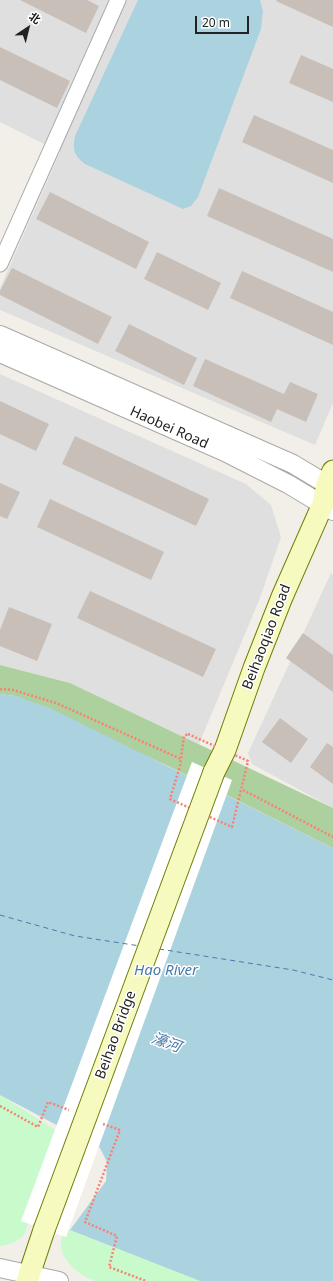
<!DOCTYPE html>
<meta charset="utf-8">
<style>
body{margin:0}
#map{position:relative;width:333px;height:1281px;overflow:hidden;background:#f2efe9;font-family:"Noto Sans","Noto Sans SC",sans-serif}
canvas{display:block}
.north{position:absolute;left:8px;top:8px;width:40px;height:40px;-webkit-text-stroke:3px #fff;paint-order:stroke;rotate:35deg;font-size:11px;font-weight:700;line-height:16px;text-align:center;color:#222}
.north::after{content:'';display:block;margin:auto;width:14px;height:18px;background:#222;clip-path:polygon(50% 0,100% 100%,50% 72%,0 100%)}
.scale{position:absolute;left:195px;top:16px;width:54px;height:18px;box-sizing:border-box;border:2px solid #222;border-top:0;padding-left:5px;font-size:12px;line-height:14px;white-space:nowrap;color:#222;-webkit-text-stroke:3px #fff;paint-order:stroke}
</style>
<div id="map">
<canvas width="333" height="1281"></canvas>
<div class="north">北</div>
<div class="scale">20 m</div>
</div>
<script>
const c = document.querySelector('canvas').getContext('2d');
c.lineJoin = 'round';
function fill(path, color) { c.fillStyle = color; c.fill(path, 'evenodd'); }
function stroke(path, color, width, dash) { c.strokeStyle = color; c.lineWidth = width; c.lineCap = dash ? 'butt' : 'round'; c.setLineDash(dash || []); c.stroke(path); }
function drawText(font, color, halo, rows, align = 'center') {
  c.font = font + ' "Noto Sans","Noto Sans SC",sans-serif'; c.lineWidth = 3; c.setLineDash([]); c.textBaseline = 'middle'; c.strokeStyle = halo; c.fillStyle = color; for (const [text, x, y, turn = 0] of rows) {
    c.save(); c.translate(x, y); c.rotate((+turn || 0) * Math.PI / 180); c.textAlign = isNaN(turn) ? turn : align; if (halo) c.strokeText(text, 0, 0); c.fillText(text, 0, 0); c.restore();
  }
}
fill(new Path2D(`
 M0,0h333v403l-18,42 -315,-135v-22l60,-136 -60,-30z
 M0,374l246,110 25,21 10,32 -21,61 -61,146 -129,-61 -70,-18z
 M331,573l2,2v233l-81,-44 -4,-11z`), '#e0dfdf');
fill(new Path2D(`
 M0,665l70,18 263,125v40l-165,-82 -153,-70 -15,-2z`), '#add19e');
fill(new Path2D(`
 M0,1095l62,39 -38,101c-7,7 -14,10 -24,11z
 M65,1228l5,2 130,51h-105c-14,-5 -35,-20 -34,-38 0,-5 3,-10 4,-15z`), '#c8facc');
fill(new Path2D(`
 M138,0h122l3,11 -2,18 -63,168 -7,9 -8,3 -98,-45c-11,-8 -13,-15 -10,-28z
 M0,694l15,2 35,12 283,140v433h-133l-130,-51 36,-49 1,-19 -7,-14 -100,-53z`), '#aad3df');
fill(new Path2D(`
 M192,762l40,18 -166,457 -45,-16z`), '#fff');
stroke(new Path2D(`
 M0,915l75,21 65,10
 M159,949l134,21 40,10`), '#4a7aab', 1, [5, 4]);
fill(new Path2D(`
 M20,0h67l12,6 -13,27z
 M277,0h56v27l-57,-26z
 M0,47l70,34 -13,27 -57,-28z
 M301,55l32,14v33l-44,-19z
 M254,115l79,35v33l-91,-41z
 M219,188l114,51v33l-126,-56z
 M50,192l99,50 -13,27 -100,-50z
 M157,252l64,31 -13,27 -64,-31z
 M12,268l100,49 -14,27 -98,-49v-4z
 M242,271l91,41v33l-103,-47z
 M129,324l68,34 -13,27 -69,-34z
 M205,359l79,35 6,-12 28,12 -12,28 -29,-13 -6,13 -78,-36z
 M0,401l49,23 -13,27 -36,-17z
 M75,436l134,63 -13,27 -134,-62z
 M0,483l20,9 -13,27 -7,-3z
 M50,499l114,53 -13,28 -114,-53z
 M90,591l126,58 -13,28 -126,-59z
 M9,607l43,17 -15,37 -37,-15v-16z
 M303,633l30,22v37l-47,-34z
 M280,718l28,21 -17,24 -29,-21z
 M327,743l6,4v37l-23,-17z`), '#c7bfb8');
const minor = new Path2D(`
 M0,264l118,-264`);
const tertiary = new Path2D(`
 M0,335l293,129 40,24
 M0,353l225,99 63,32 45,27
 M0,1268l59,13`);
const secondary = new Path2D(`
 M214,772l11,-22 29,-82 28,-71 41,-93 4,-20 6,-13
 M27,1281l17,-51`);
stroke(minor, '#a9a9a9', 17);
stroke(tertiary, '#a9a9a9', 20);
stroke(secondary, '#707d05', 23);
stroke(new Path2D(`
 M0,689l13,1 43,13 125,56
 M188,734l60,27 -16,66 -62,-28 10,-33 4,-30z
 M243,790l90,47
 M0,1106l38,21 10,-25 21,8
 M103,1124l17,6 -35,92 32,14 -8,31 37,14`), '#fa8072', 2.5, [2, 2]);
stroke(minor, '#fff', 15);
stroke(tertiary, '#fff', 18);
stroke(secondary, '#f7fabf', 21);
const secondaryBridge = new Path2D(`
 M44,1230l170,-458`);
stroke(secondaryBridge, '#707d05', 23, []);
stroke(secondaryBridge, '#f7fabf', 21);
drawText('14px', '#222', '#fff', [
 ["Haobei Road",169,428,24],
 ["Beihaoqiao Road",267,637,-69],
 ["Beihao Bridge",116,1035,-70]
]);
drawText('italic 15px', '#4a7aab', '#fff', [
 ["Hao River",166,971],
 ["濠河",166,1043,20]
]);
</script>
